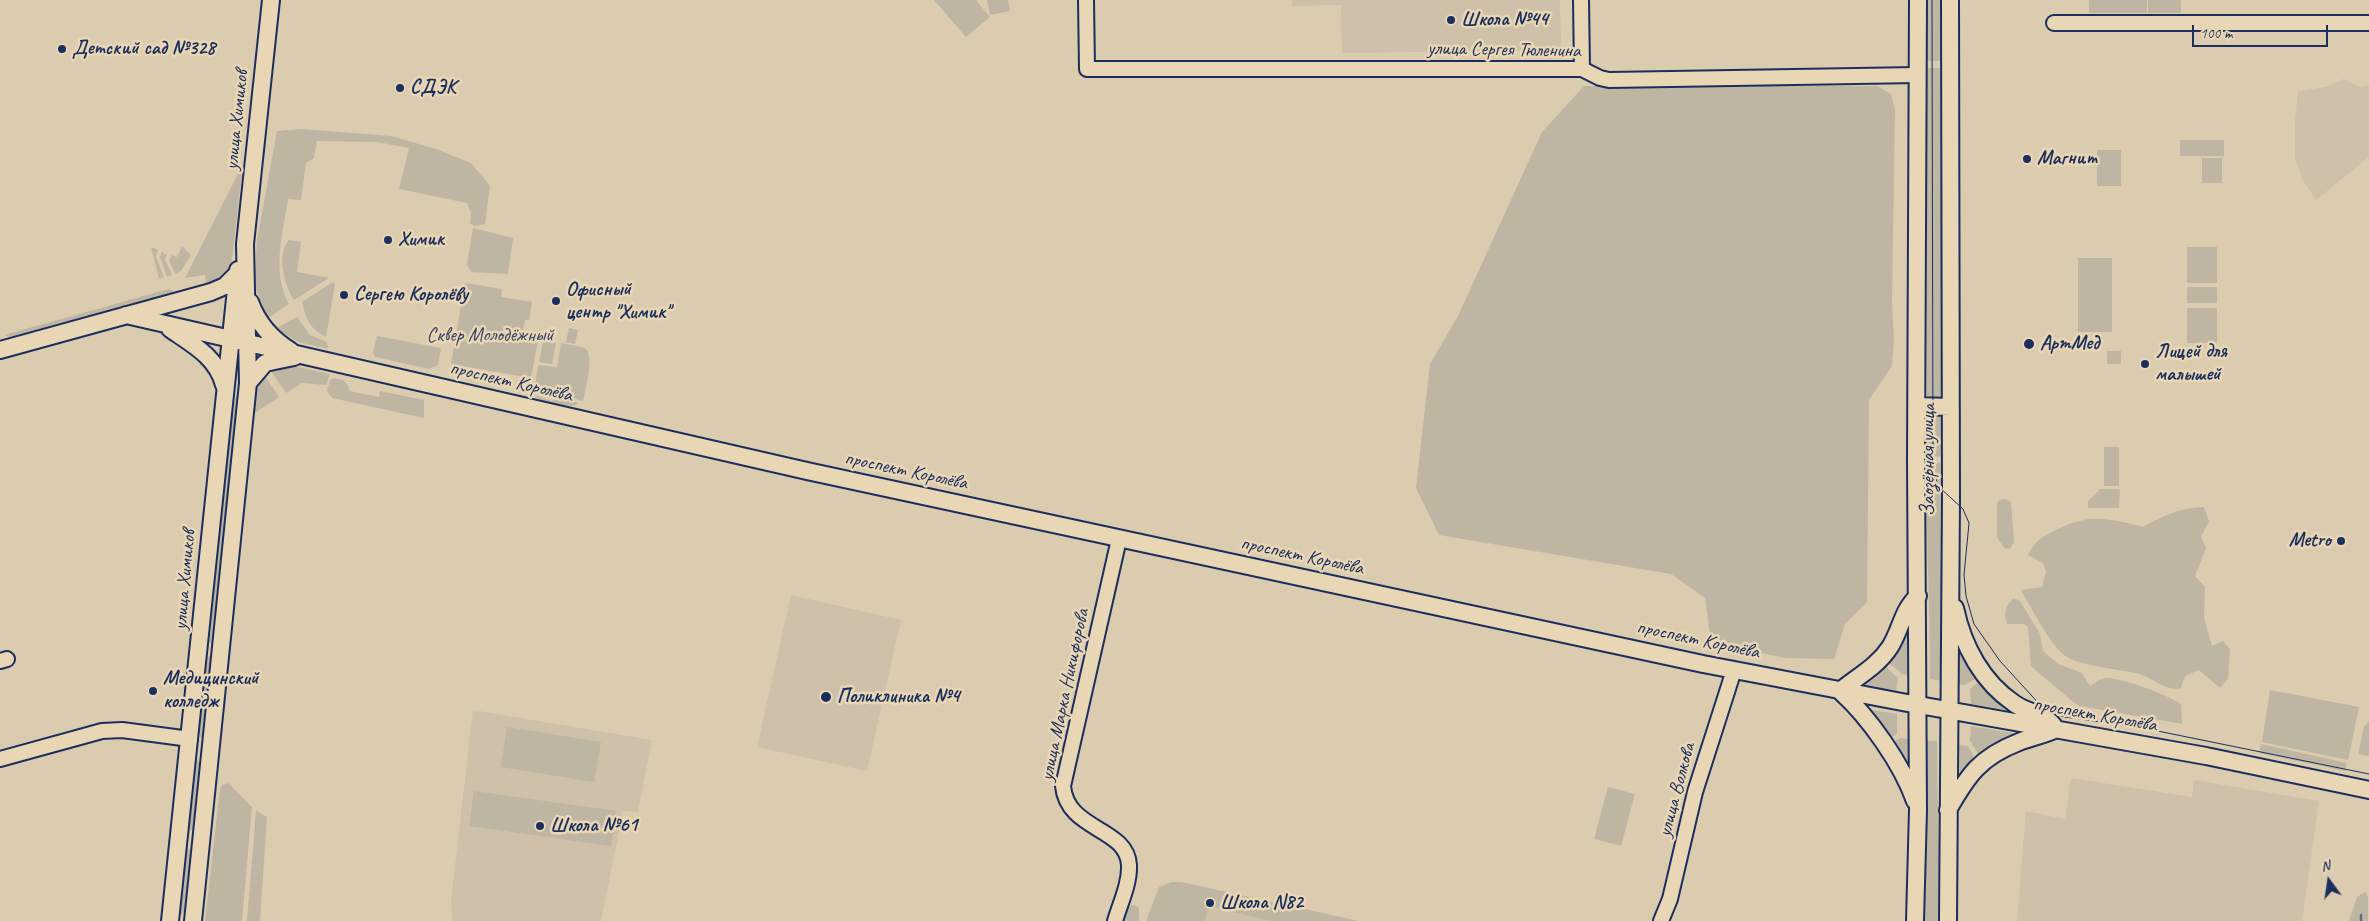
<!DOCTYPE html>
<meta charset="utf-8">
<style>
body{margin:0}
#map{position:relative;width:2369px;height:921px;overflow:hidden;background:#dcccaf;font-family:Caveat,sans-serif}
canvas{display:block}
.north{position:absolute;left:2304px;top:856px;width:50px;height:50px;-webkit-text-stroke:4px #e8d6b4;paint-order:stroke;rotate:346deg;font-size:14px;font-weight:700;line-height:20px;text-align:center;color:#1b2f5e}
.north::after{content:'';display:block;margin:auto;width:18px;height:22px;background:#1b2f5e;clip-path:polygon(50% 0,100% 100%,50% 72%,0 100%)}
.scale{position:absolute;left:2192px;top:25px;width:136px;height:22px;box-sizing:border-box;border:2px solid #1b2f5e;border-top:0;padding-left:6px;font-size:15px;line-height:18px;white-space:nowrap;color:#1b2f5e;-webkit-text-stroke:4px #e8d6b4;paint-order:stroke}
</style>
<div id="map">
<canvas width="2369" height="921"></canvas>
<div class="north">N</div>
<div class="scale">100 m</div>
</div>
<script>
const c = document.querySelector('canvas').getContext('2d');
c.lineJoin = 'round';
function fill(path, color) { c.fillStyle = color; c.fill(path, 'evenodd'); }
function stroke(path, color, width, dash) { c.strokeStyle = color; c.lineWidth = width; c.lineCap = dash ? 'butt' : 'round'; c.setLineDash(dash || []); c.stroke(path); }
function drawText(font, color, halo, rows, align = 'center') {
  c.font = font + ' Caveat,sans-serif'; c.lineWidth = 5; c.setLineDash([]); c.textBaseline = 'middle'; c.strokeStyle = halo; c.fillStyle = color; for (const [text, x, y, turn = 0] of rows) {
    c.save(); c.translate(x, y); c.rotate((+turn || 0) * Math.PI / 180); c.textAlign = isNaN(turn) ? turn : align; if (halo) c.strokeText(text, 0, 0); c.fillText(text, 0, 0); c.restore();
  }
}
fill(new Path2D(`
 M1292,0h268l1,50 -219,3 -1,-48 -49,1z
 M2343,79l16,8 10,-2v72l-53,43 -14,-21 -7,-22v-37l3,-29 29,-4z
 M791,595l110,25 -34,151 -110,-24z
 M473,710l179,30 -14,72 -15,-1 -22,110h-149l-1,-21z
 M2071,778l121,19 2,-17 125,21 -17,120h-285l9,-110 39,8z
 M1178,886l141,35h-153z`), '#cec0a9');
fill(new Path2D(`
 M934,0h42l14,17 -24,20z
 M987,0h21l2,11 -20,4z
 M1926,0h16v61h-16z
 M2089,0h58v13h-58z
 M2148,0h33v13h-33z
 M1926,68h16l2,329 -3,3 -12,-1 -2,-3z
 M1584,86h293l14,8 4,16 -3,192 2,39 -2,25 -23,34 -2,202 -22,22 -11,35 -49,-1 -74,-16 -6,-44 -34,-24 -232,-39 -23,-47 14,-124 28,-48 84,-184z
 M301,129l90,7 45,13 35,14 19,23 -5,38 -9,2 -6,-2 1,-11 -4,-10 -68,-14 10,-41 -32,-6 -60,-1 -3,17 -8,5 -5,37 -13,-1c-5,34 -17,72 1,105l-21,14 -14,-33 3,-45 20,-109z
 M2180,140h44v16h-44z
 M2097,150h24v36h-24z
 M2202,158h20v25h-20z
 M243,164l-12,103c-7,11 -13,15 -25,17l-1,-9 -20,3z
 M473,228l40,10 -5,36 -37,-2 -4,-7z
 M289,240l12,2 -4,30 32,6 -35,22c-10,-15 -18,-45 -5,-60z
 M182,246l9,9 -10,16 -6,3 -6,-14 3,-5 5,2z
 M151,247l7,3 -2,6 8,21 -5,2z
 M2187,247h30v36h-30z
 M162,252l5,3 -2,4 7,16 -5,2 -7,-20z
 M2078,258h34v74h-34z
 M333,282l2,2 -9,53c-16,-8 -20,-18 -24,-35z
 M465,283l37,6 -1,8 31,5 -3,18h-4l-3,17 16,3 -7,38 -80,-14z
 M2187,287h30v16h-30z
 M169,289l7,3 6,-1 -170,47 -8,-3z
 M2187,308h30v35h-30z
 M297,317l13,18 17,7 1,7 -29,-7 -24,-13z
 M569,328l9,2 -3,14 -9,-2z
 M377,336l64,12 -3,17 -9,4 -54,-12 -2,-4z
 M543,341l13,2 -4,21 -13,-2z
 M561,343c7,2 17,2 23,5 12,5 1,42 -1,53l-28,-8 1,-4 -13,-4 -2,5 -6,-3 3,-22 19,2z
 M2107,351h14v13h-14z
 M284,364l46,10 -4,11 -24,-2 -16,10 -16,-23z
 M265,376l14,21 -26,17 4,-27z
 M334,378c10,2 13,3 16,13l29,6 1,-6 44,9v18l-92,-20 -5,-7 3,-11z
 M239,387l-25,256 -3,1 -3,-3v-8l26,-231z
 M534,395l17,6 7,-2 21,4c-9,7 -40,0 -45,-8z
 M1937,414l7,6 -1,37 -17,-1v-37l3,-4z
 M2104,447h15v39h-15z
 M1926,463h17l-1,218 -12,-2c0,-72 -4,-144 -4,-216z
 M2100,489h20l-1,19h-31v-7z
 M2005,499l6,3 3,40 -4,7 -6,-1 -7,-11v-33l2,-4z
 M2204,507l5,14 -8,16 5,11 -11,28 10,11 -1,31 8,28 11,-5 7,8 -2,30 -8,9 -21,-18 -14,6 -4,12c-15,4 -27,-10 -42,-14 -18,-5 -62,-8 -75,-19 -14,-11 -34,-49 -43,-65l21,-3 4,-16 -3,-8 -15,-8c8,-15 12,-17 28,-25 33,-17 52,-12 87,-3 22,-12 36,-19 61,-20z
 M2014,598l6,3 20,33 3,17 15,13 24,9 8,13c6,-3 9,-8 17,-8 19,1 58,16 74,26l1,20 -102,-18 -7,-4 -42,-36 -3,-39 -4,-3h-17c-4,-10 -1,-20 7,-26z
 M1909,621l-1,54 -6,-1 -16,-14z
 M1959,642l19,35 -13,8 -6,-1z
 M207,656l5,1 -7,79 -4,2 -3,-5z
 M1883,664l15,14 -2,14 -39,-7z
 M1981,680l37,32 -47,-8 -1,-15z
 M2270,690l89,17 -11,53 -86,-18z
 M1866,709l31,5v20l-10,6z
 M2369,721v35l-11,-2 6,-27z
 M1971,726l59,10 -50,21 -10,-16z
 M507,727l94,15 -7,40 -93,-15z
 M1900,738l8,1v36l-19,-31z
 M1925,741h12c0,60 3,120 3,180h-16z
 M2261,744l86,19 -2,8 -86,-18z
 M1959,745l9,1 8,14 -16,19z
 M193,760l8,1 -8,67 -4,4 -2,-2z
 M228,783l24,24 -10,114h-37l15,-132 2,-4z
 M1608,787l27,7 -14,52 -27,-7z
 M474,791l142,20 -5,35 -142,-20z
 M256,810l11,7 -7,104h-13z
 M186,847l5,5 -7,60 -4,4z
 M1172,882h9l178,39h-88l-63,-15 -3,15h-59l13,-34z
 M2365,892l3,5v24h-19l8,-24z
 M1132,905l7,2v14h-16l3,-11z`), '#bfb5a3');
stroke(new Path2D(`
 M2361,921v-6`), '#676d7e', 2.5);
const minor = new Path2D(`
 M1086,0l1,69h495l18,9 9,2 309,-5
 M1581,0l1,69
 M2054,23h315
 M0,661l7,-2
 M0,759l102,-28 20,-1 68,9
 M1115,921c5,-17 15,-38 14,-56 -2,-38 -62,-34 -66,-79l56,-247
 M1661,921l9,-22 25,-107 39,-122`);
const major = new Path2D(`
 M250,302c8,22 21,37 41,49
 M126,315l681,156 896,193 199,38 304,54 163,34
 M170,329c22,15 47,28 54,56
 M0,350l211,-58 14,-6 12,-12
 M248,383l17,-20 29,-6
 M1917,406l33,1
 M1955,608c8,38 27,74 60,96 16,11 29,7 41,25
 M1840,691c29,26 62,73 75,110
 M1840,691c18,-15 37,-24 50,-44 11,-17 12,-37 28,-51
 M1948,810c20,-35 32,-53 71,-68 13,-5 25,-7 37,-13
 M170,921l68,-651
 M193,921l55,-538 -3,-139 26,-244
 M1915,921l3,-111 -2,-351 2,-459
 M1948,921l3,-422 -1,-499`);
stroke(minor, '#1b2f5e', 18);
stroke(major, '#1b2f5e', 20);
stroke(minor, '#e8d6b4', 14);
stroke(major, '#e8d6b4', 16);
stroke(new Path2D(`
 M1932,0l1,471 6,16 24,22 6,14 -5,52 2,21 8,28 26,37 42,46 10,6 13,4 73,10 231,47`), '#1b2f5e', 1);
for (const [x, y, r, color] of [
 [1451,20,5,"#1b2f5e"],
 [62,49,5,"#1b2f5e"],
 [400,88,5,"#1b2f5e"],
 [2027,159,5,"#1b2f5e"],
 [388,240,5,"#1b2f5e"],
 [344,295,5,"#1b2f5e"],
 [556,301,5,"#1b2f5e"],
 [2029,344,6,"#1b2f5e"],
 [2145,364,5,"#1b2f5e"],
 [2341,541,5,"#1b2f5e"],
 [153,691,5,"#1b2f5e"],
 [826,697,6,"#1b2f5e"],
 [540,826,5,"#1b2f5e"],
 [1210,903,5,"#1b2f5e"]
]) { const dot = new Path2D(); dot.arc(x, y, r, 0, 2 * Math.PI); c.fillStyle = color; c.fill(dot); stroke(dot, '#e8d6b4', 2); }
drawText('bold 20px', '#1b2f5e', '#e8d6b4', [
 ["Школа №44",1461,20],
 ["Детский сад №328",72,49],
 ["СДЭК",410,88],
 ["Магнит",2037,159],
 ["Химик",398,240],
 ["Офисный",566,290],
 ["центр \"Химик\"",566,313],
 ["Сергею Королёву",354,295],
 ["АртМед",2040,344],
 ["Лицей для",2155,352],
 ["малышей",2155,375],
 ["Metro",2331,541,"right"],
 ["Медицинский",163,679],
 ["колледж",163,702],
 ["Поликлиника №4",837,697],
 ["Школа №61",550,826],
 ["Школа N82",1220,903]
], 'left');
drawText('20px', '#1b2f5e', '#e8d6b4', [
 ["улица Сергея Тюленина",1504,50,1],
 ["улица Химиков",237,120,-84],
 ["проспект Королёва",511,382,13],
 ["Заозёрная улица",1929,460,-90],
 ["проспект Королёва",906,471,12],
 ["проспект Королёва",1302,556,12],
 ["улица Химиков",185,580,-85],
 ["проспект Королёва",1698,640,12],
 ["улица Марка Никифорова",1065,695,-78],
 ["проспект Королёва",2095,715,10],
 ["улица Волкова",1677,790,-75]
]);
drawText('20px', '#344368', '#e8d6b4', [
 ["Сквер Молодёжный",490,336]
]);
</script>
